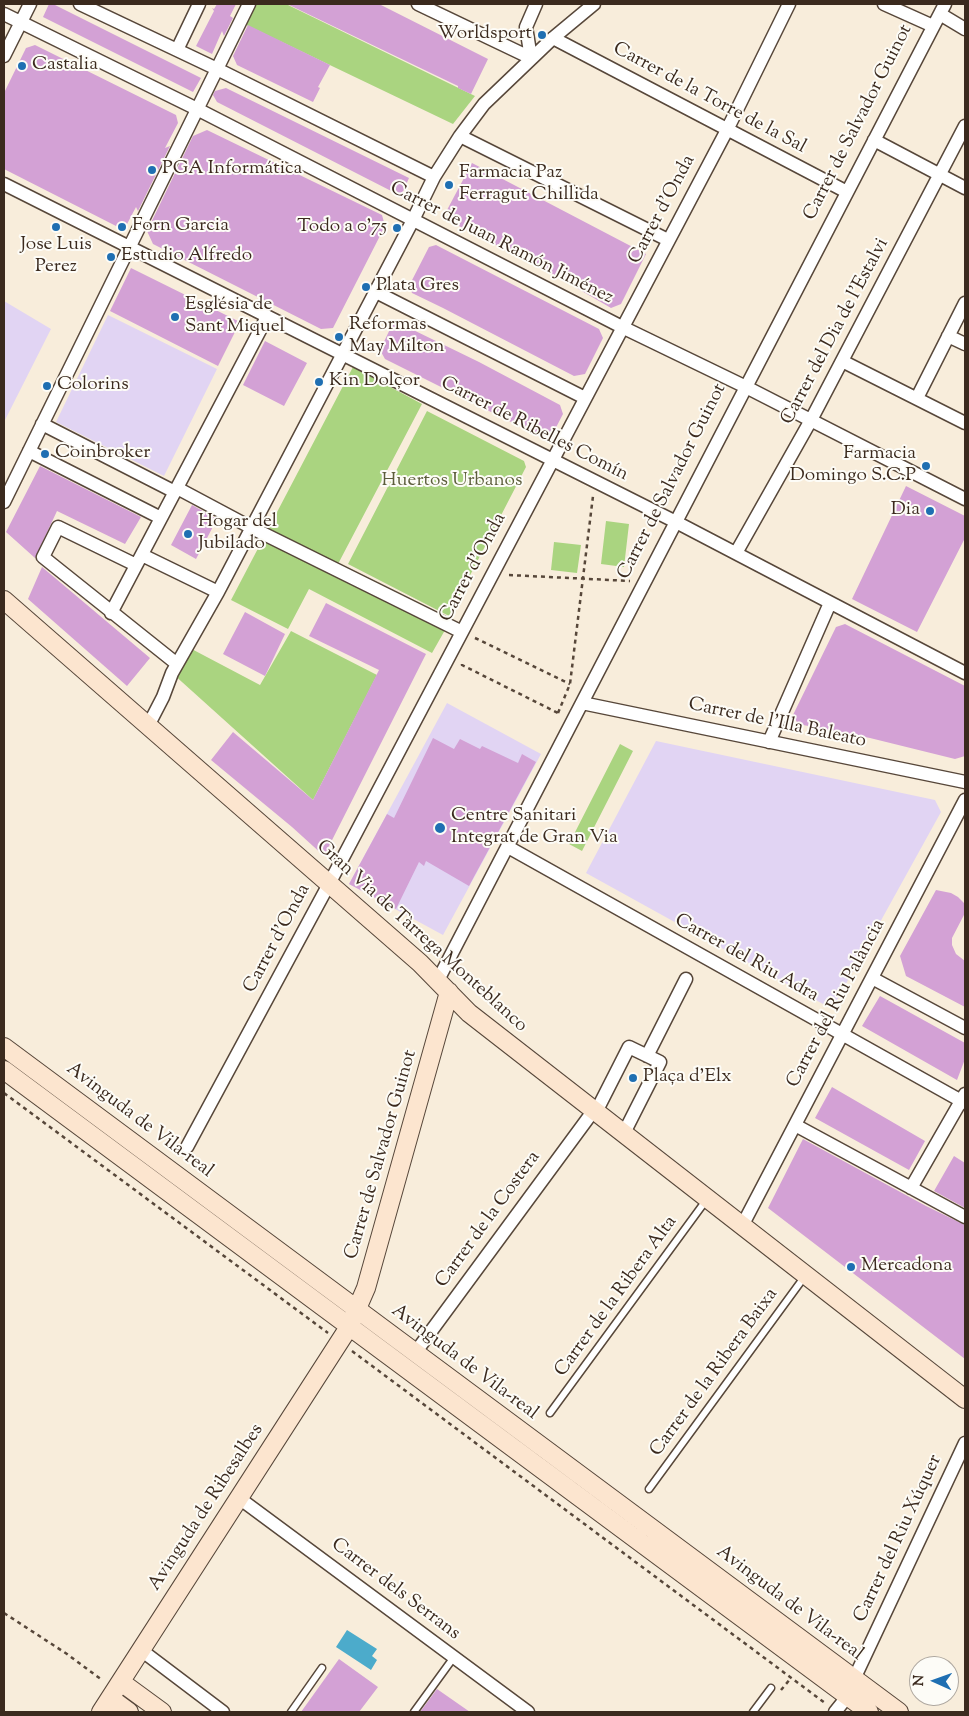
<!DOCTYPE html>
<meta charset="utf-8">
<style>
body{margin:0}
#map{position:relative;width:969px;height:1716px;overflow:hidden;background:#f8eddb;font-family:"Sorts Mill Goudy",serif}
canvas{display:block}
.frame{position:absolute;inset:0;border:5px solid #3b2a1e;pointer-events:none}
.north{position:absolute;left:909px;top:1656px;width:50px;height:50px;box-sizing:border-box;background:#fdfcf7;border:1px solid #afa8a0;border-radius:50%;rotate:272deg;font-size:14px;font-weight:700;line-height:20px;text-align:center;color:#3b2a1e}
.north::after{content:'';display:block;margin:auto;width:18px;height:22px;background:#1f6fb2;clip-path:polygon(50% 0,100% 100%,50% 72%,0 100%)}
</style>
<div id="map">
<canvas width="969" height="1716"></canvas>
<div class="frame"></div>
<div class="north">N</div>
</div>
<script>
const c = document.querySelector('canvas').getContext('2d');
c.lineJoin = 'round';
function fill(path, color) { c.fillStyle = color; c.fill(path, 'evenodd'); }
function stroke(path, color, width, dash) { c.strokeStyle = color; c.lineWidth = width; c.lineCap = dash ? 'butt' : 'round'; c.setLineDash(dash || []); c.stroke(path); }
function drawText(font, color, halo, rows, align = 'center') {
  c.font = font + ' "Sorts Mill Goudy",serif'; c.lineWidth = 4; c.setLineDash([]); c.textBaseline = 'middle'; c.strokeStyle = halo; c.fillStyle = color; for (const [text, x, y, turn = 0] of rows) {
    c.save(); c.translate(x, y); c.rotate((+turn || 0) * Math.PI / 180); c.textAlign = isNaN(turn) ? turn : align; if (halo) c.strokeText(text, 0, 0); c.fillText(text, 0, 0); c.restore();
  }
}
fill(new Path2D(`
 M4,301l47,28 -47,93z
 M108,315l109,54 -53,107 -108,-54z
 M447,703l94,51 -98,181 -94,-51z
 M656,741l279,59 6,12 -109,197 -246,-136z`), '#e1d4f3');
fill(new Path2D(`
 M249,4h37l189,92 -22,28 -213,-102z
 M353,367l69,37 -84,160 111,59 -17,30 -123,-64 -21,40 -57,-29z
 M427,411l97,50 2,6 -77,149 -101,-52z
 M606,521l23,3 -5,43 -23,-3z
 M554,542l27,3 -4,28 -26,-3z
 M291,631l86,44 -64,125 -141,-127 14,-27 74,39z
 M620,744l13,7 -51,100 -13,-7z`), '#aad480');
fill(new Path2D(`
 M347,1630l30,19 -5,7 5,4 -6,10 -35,-23z`), '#4cabcb');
fill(new Path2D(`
 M49,4h4l148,74 -8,14 -150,-75z
 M217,4h19l-6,12 3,2 -9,18 -2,-5 -10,23 -16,-8 18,-35 -2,-3 2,1z
 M287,4h92l109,55 -17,35 -13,-6v-2z
 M248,25l82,40 -12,22 2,1 -7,14 -76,-37 -4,-9z
 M35,45l141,70 2,8 -13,25 5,-2 -32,65 -2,-4 -10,19 -8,1 -114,-58v-76l22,-45z
 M226,88l183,90 -8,18 -184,-94 -4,-7 2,-4z
 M207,130l175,85 3,11 -52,102 -12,1 -168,-85 -6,-13 46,-95z
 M472,163l174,91 -25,50 -10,4 -60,-35 -100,-51 -4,-12z
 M436,245l163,84 4,9 -18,36 -11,2 -131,-68 -31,-15 -3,-7 20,-39z
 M131,268l109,54 -22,44 -108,-55z
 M401,324l78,38 81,43 3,9 -14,27 -164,-82 -5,-9 12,-25z
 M265,341l42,22 -23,43 -41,-21z
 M40,466l101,51 -16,27 -68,-33 -22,47 -29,-26z
 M906,486l59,30v22l-48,94 -65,-33z
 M192,505l25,14 -21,40 -25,-14z
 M42,567l108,91 -23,28 -99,-87z
 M326,603l100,51 -102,202 -32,-29 -81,-67 22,-28 80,68 66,-130 -70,-34z
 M245,612l40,22 -20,42 -42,-22z
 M845,624l120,62v70l-10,3 -85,-21 -72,-14 -5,-9 43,-88z
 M433,738l21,11 6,-10 20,10 2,-3 36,17 4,-9 14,8 -67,124 -43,-25 -2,5 -5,-4 -23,47 -47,-25 38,-70 7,4z
 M936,890l15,3 7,4 7,7v9l-13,25v7l4,9 9,7v46l-59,-31 -6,-20z
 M880,996l85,47v16l-8,21 -95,-54z
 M832,1087l93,54 -16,29 -94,-52z
 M803,1139l123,67 39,19v134l-197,-151z
 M954,1156l11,7v45l-31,-17z
 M339,1659l39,28 -19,25h-58z
 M437,1689l33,23h-50z`), '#d3a1d5');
const lane = new Path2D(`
 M550,1413l157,-214
 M649,1489l156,-213
 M291,1712l31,-44
 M414,1712l40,-55
 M753,1712l18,-24`);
const street = new Path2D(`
 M80,4l137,65 217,108
 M418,4l113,54
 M884,4l49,22
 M4,14l193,95 425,218 124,60 219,112
 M940,14l25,15
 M553,38l294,154
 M177,50l22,-46
 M4,56l26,-52
 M531,58l-5,-31 10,-23
 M460,136l208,104
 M874,140l91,48
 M4,184l672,338 289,151
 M376,292l209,106
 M948,336l17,8
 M842,361l123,62
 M917,398l48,-95
 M42,424l133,68
 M29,451l132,67
 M177,488l75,40 210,104
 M4,502l245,-498
 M736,553l75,-133 154,-294
 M142,555l76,37
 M136,565l-78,-38 -15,30 134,107
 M111,613l156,-296
 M582,703l383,79
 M148,726l15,-29 9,-24 46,-81 195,-372 21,-43 26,-41 24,-32 69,-66 41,-34
 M769,742l61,-139
 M508,847l457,256
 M872,978l93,50
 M438,980l507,-976
 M647,1056l39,-77
 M596,1112l33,-65 31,15 -36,71
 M795,1125l170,92
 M187,1147l142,-263 398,-754 62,-126
 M911,1188l54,-94
 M742,1226l223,-426
 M415,1353l179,-243
 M239,1498l289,214
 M141,1650l82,62
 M854,1679l111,-236
 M835,1712l12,-15`);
const secondary = new Path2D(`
 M4,600l416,363 49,50 496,386
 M4,1047l895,665
 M4,1070l865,642
 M121,1682l41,30
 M110,1698l19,14
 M101,1712l248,-385 17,-39 83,-296`);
stroke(lane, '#57473a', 9);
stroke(street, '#57473a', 15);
stroke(secondary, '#57473a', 20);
stroke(new Path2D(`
 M509,575l121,6
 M475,638l95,46
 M462,664v1l96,48
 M558,713l12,-29 23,-188
 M4,1093l324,240
 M352,1351l473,352
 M4,1613l63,41 35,26
 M781,1690l10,-12`), '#57473a', 2.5, [4, 4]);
stroke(lane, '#fff', 6);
stroke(street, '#fff', 12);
stroke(secondary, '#fce5cf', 18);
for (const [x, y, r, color] of [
 [542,35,5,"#1f6fb2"],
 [22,66,5,"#1f6fb2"],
 [152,170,5,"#1f6fb2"],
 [449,185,5,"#1f6fb2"],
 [56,227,5,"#1f6fb2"],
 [122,227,5,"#1f6fb2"],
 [397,228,5,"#1f6fb2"],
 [111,257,5,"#1f6fb2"],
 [366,287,5,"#1f6fb2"],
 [175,317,5,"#1f6fb2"],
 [339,337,5,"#1f6fb2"],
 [319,382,5,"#1f6fb2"],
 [47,386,5,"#1f6fb2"],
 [45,454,5,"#1f6fb2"],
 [926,466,5,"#1f6fb2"],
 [930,511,5,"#1f6fb2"],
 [188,534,5,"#1f6fb2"],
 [440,828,6,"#1f6fb2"],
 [633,1078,5,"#1f6fb2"],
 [851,1267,5,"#1f6fb2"]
]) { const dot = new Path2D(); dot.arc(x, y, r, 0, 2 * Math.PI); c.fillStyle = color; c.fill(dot); stroke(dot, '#fdfcf7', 2); }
drawText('19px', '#3b2a1e', '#fdfcf7', [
 ["Worldsport",532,35,"right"],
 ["Castalia",32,66],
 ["PGA Informática",162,170],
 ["Farmacia Paz",459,174],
 ["Ferragut Chillida",459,196],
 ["Forn Garcia",132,227],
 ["Todo a 0'75",387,228,"right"],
 ["Jose Luis",56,246,"center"],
 ["Perez",56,268,"center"],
 ["Estudio Alfredo",121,257],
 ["Plata Gres",376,287],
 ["Església de",185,306],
 ["Sant Miquel",185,328],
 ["Reformas",349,326],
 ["May Milton",349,348],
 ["Kin Dolçor",329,382],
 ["Colorins",57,386],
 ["Coinbroker",55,454],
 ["Farmacia",916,455,"right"],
 ["Domingo S.C.P",916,477,"right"],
 ["Dia",920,511,"right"],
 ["Hogar del",198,523],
 ["Jubilado",198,545],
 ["Centre Sanitari",451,817],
 ["Integrat de Gran Via",451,839],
 ["Plaça d'Elx",643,1078],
 ["Mercadona",861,1267]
], 'left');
drawText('19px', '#3b2a1e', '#fdfcf7', [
 ["Carrer de la Torre de la Sal",709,99,28],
 ["Carrer de Salvador Guinot",859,123,-63],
 ["Carrer d'Onda",663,210,-62],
 ["Carrer de Juan Ramón Jiménez",501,244,27],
 ["Carrer del Dia de l'Estalvi",836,332,-62],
 ["Carrer de Ribelles Comín",534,430,27],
 ["Carrer de Salvador Guinot",673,482,-63],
 ["Carrer d'Onda",474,568,-62],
 ["Carrer de l'Illa Baleato",777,724,12],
 ["Gran Via de Tàrrega Monteblanco",421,937,42],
 ["Carrer d'Onda",278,939,-62],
 ["Carrer del Riu Adra",746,959,29],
 ["Carrer del Riu Palància",837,1004,-62],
 ["Avinguda de Vila-real",139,1121,37],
 ["Carrer de Salvador Guinot",382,1155,-74],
 ["Carrer de la Costera",489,1220,-54],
 ["Carrer de la Ribera Alta",617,1297,-54],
 ["Avinguda de Vila-real",464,1363,37],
 ["Carrer de la Ribera Baixa",715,1373,-54],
 ["Avinguda de Ribesalbes",207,1508,-57],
 ["Carrer del Riu Xúquer",899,1539,-65],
 ["Carrer dels Serrans",395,1590,37],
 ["Avinguda de Vila-real",789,1604,37]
]);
drawText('19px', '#5c5d3b', '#fdfcf7', [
 ["Huertos Urbanos",452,482]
]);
</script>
